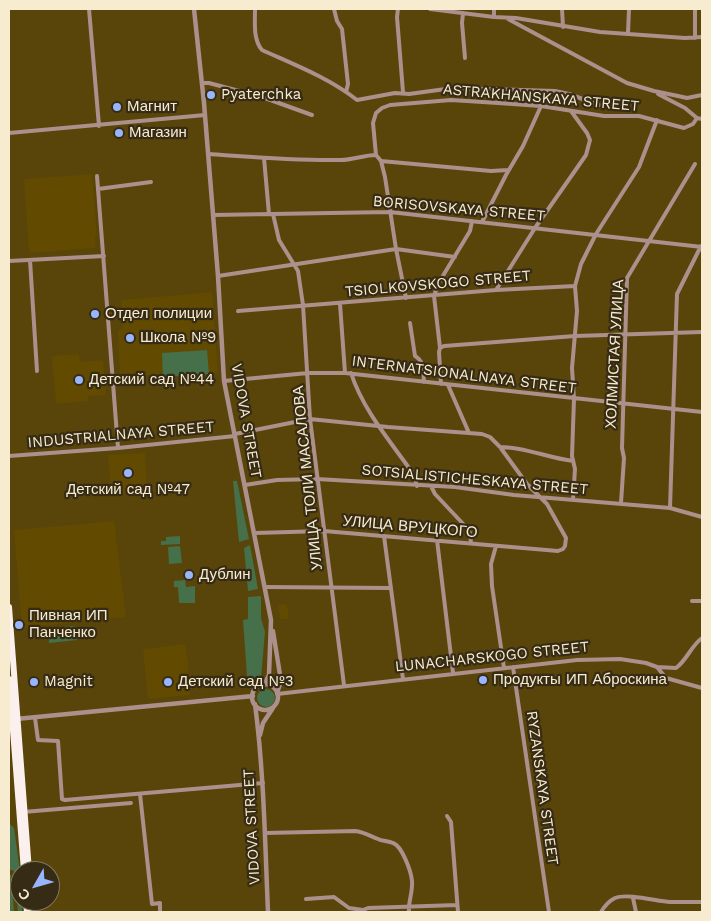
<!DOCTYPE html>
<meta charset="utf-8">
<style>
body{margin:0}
#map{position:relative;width:711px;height:921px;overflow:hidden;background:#59440a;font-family:"Work Sans",sans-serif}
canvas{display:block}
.frame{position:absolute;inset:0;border:10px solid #f8ecd0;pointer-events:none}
.north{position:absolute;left:10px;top:861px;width:50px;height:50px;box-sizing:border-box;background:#362c16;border:1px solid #847960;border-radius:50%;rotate:232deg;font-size:14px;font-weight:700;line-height:20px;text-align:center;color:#f8ecd0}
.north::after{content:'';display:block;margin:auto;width:18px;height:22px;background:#98b5fd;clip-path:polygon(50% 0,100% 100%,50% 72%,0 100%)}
</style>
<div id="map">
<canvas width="711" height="921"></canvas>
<div class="frame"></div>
<div class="north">С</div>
</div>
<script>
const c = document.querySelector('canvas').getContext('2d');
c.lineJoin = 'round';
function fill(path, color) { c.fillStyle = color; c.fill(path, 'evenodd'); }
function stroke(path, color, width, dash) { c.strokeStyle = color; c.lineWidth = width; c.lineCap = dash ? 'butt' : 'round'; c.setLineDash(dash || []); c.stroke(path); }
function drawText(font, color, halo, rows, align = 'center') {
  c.font = font + ' "Work Sans",sans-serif'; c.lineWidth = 4.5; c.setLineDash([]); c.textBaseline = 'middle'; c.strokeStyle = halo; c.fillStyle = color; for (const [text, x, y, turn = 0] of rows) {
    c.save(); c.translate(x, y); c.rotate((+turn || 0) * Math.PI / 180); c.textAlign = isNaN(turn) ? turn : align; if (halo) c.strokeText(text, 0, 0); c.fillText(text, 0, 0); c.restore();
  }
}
fill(new Path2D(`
 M92,174l5,61 -2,1 1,12 -67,5 -5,-74z
 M212,292l6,81 -66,5 -1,-3 -31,3 -2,-48 4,-1 -1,-29z
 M79,354l1,8 23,-2 3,35 -18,1v5l-32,3 -4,-48z
 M145,453l2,38 -36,3 -3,-39z
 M114,521l12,96 -104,11 -8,-98z
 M287,604l2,15h-9l-2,-14z
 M185,644l4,25h-1l2,26 -42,4 -5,-50z`), '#624a00');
fill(new Path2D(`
 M207,350l2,24 -46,3 -1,-24z
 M233,481h4l12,58 -10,3z
 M180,536v8l-19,1v-4h5v-4z
 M250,545l8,44 -10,2 -4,-43z
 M180,546l2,17 -13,1 -1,-17z
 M185,580l1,7 9,-1v17h-16l-1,-16h-4v-6z
 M261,596v22l4,14 -4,46 -8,2v-4h-6l-4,-56 5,-1v-22z
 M75,626l2,14 -28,3 -1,-14z
 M257 698a9 9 0 1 1 18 0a9 9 0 1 1-18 0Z
 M9,823l5,5 6,43v30h2v11h-4l-3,-40 -3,-2h-3z
 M9,875h2l3,37h-5z`), '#45704a');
stroke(new Path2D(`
 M89,9l10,117
 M255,9c0,13 -2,31 7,41 33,15 67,28 95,50l38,-7 14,1 44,-6 37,1 65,2 14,3 30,11
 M334,9l3,12 5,8 6,55 -2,8
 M398,9l-1,8 6,75
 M430,9l64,8 22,1 84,14 85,6 17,-1
 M562,9l1,18
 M463,13l-1,10 3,35
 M494,17v-8
 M508,19l119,64 27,8 24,5 9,2 15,-3
 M628,33l1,-24
 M695,38v-29
 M202,83h7l53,14 50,18
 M658,94l27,14 12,10
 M498,103l3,-13
 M9,133l196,-18
 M208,154c44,3 89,7 133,6 12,0 23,-5 35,-5
 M264,158l5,56
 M381,161l110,10 17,-1
 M97,176l21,272
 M98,189l53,-7
 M273,214l6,26 19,31 5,34 7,114 34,266
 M213,215l177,-3 312,35
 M482,222l24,-47 17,-29 18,-40
 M30,260l7,111
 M9,261l95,-5
 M218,276l178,-27 59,8
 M496,290l39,-62 51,-73 4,-15 -3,-7 -16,-22
 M406,298l-10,-49 -11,-72 -4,-16 -5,-6 -3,-32 3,-10 6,-5 8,-3 61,-5 47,3 43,3 63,10h35l45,12 9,-4 4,-6 5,1
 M340,304l5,69
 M238,311l258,-21 79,-4
 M410,323l5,33c10,6 8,15 9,26
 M440,348l4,-2 131,-10 127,-4
 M351,373c12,37 39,68 61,99l3,6 2,8
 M224,381l84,-8h37l357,39
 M441,384l-2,-32 1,-4 -6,-52 4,-12 32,-53 2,-10
 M448,385l21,48
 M235,434l75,-15 78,8 94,7 8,3 10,10 27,37 20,20 19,34 -1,8 -2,3 -5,2 -234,-20 -69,2
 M500,447c25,0 48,11 73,14
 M9,456l109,-8 117,-12
 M245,485l32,-5 40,-1 138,8 59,8 156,13 32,9
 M431,486l4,8 32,34 3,5 1,10
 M573,499l2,-30 -3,-13 2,-57 -2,-31 5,-57 -2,-25 6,-22 15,-30 43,-67 18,-47
 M621,503l3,-45 -2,-10 5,-170 68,-114
 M670,508l7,-214 24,-48
 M384,536l19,143
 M437,540l16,133
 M496,546l-5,18 1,22 12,82
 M265,587l125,1
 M692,601h10
 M513,667l36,245
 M657,667l19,1c11,-8 15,-22 26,-30
 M277,694l300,-34 43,-1 26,4 11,4 9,11 36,10
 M35,718l3,22 20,1 4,58 3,1 198,-17
 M140,794l12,110 8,-1v9
 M23,812l108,-9
 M447,816l4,6 7,90
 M265,833l90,-2c9,1 15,5 23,8 4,2 10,2 15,4 9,3 18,28 19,38 1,11 -4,21 -3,31
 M633,898l3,14
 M306,899l28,-2 15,11 14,2 5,-2 89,-3
 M601,912c3,-5 8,-11 14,-14 13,-5 41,3 55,4 11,0 22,0 32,0`), '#ac908c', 4);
stroke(new Path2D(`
 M194,9l10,94 14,173 6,105 47,239 -2,55 -5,10
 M273,631l8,50 -4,12
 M252 697a13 13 0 1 1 26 0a13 13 0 1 1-26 0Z
 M255,704c9,69 10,139 13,208
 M16,719l237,-23
 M260,735l3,-12 10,-15`), '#ac908c', 4.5);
stroke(new Path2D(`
 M9,607l20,264
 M9,679l15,192
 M26,901l1,11
 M31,901l1,11`), '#fcf0ee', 6);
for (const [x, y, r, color] of [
 [211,95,5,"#98b5fd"],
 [117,107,5,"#98b5fd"],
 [119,133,5,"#98b5fd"],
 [95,314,5,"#98b5fd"],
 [130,338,5,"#98b5fd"],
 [79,380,5,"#98b5fd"],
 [128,473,5,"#98b5fd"],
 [189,575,5,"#98b5fd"],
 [19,625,5,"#98b5fd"],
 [483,680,5,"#98b5fd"],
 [34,682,5,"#98b5fd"],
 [168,682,5,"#98b5fd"]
]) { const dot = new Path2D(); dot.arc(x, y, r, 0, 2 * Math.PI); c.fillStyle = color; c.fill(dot); stroke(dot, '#362c16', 2); }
drawText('15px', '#f8ecd0', '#362c16', [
 ["Pyaterchka",221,95],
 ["Магнит",127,107],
 ["Магазин",129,133],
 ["Отдел полиции",105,314],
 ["Школа №9",140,338],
 ["Детский сад №44",89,380],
 ["Детский сад №47",128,490,"center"],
 ["Дублин",199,575],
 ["Пивная ИП",29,616],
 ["Панченко",29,633],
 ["Продукты ИП Аброскина",493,680],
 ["Magnit",44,682],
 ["Детский сад №3",178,682]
], 'left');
drawText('15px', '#f8ecd0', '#362c16', [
 ["ASTRAKHANSKAYA STREET",541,98,5],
 ["BORISOVSKAYA STREET",459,209,5],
 ["TSIOLKOVSKOGO STREET",438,284,-5],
 ["ХОЛМИСТАЯ УЛИЦА",615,354,-87],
 ["INTERNATSIONALNAYA STREET",464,375,7],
 ["VIDOVA STREET",246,421,80],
 ["INDUSTRIALNAYA STREET",121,435,-5],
 ["УЛИЦА ТОЛИ МАСАЛОВА",308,478,-96],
 ["SOTSIALISTICHESKAYA STREET",475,480,5],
 ["УЛИЦА ВРУЦКОГО",410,527,5],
 ["LUNACHARSKOGO STREET",492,657,-6],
 ["RYZANSKAYA STREET",542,788,82],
 ["VIDOVA STREET",252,827,-93]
]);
</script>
